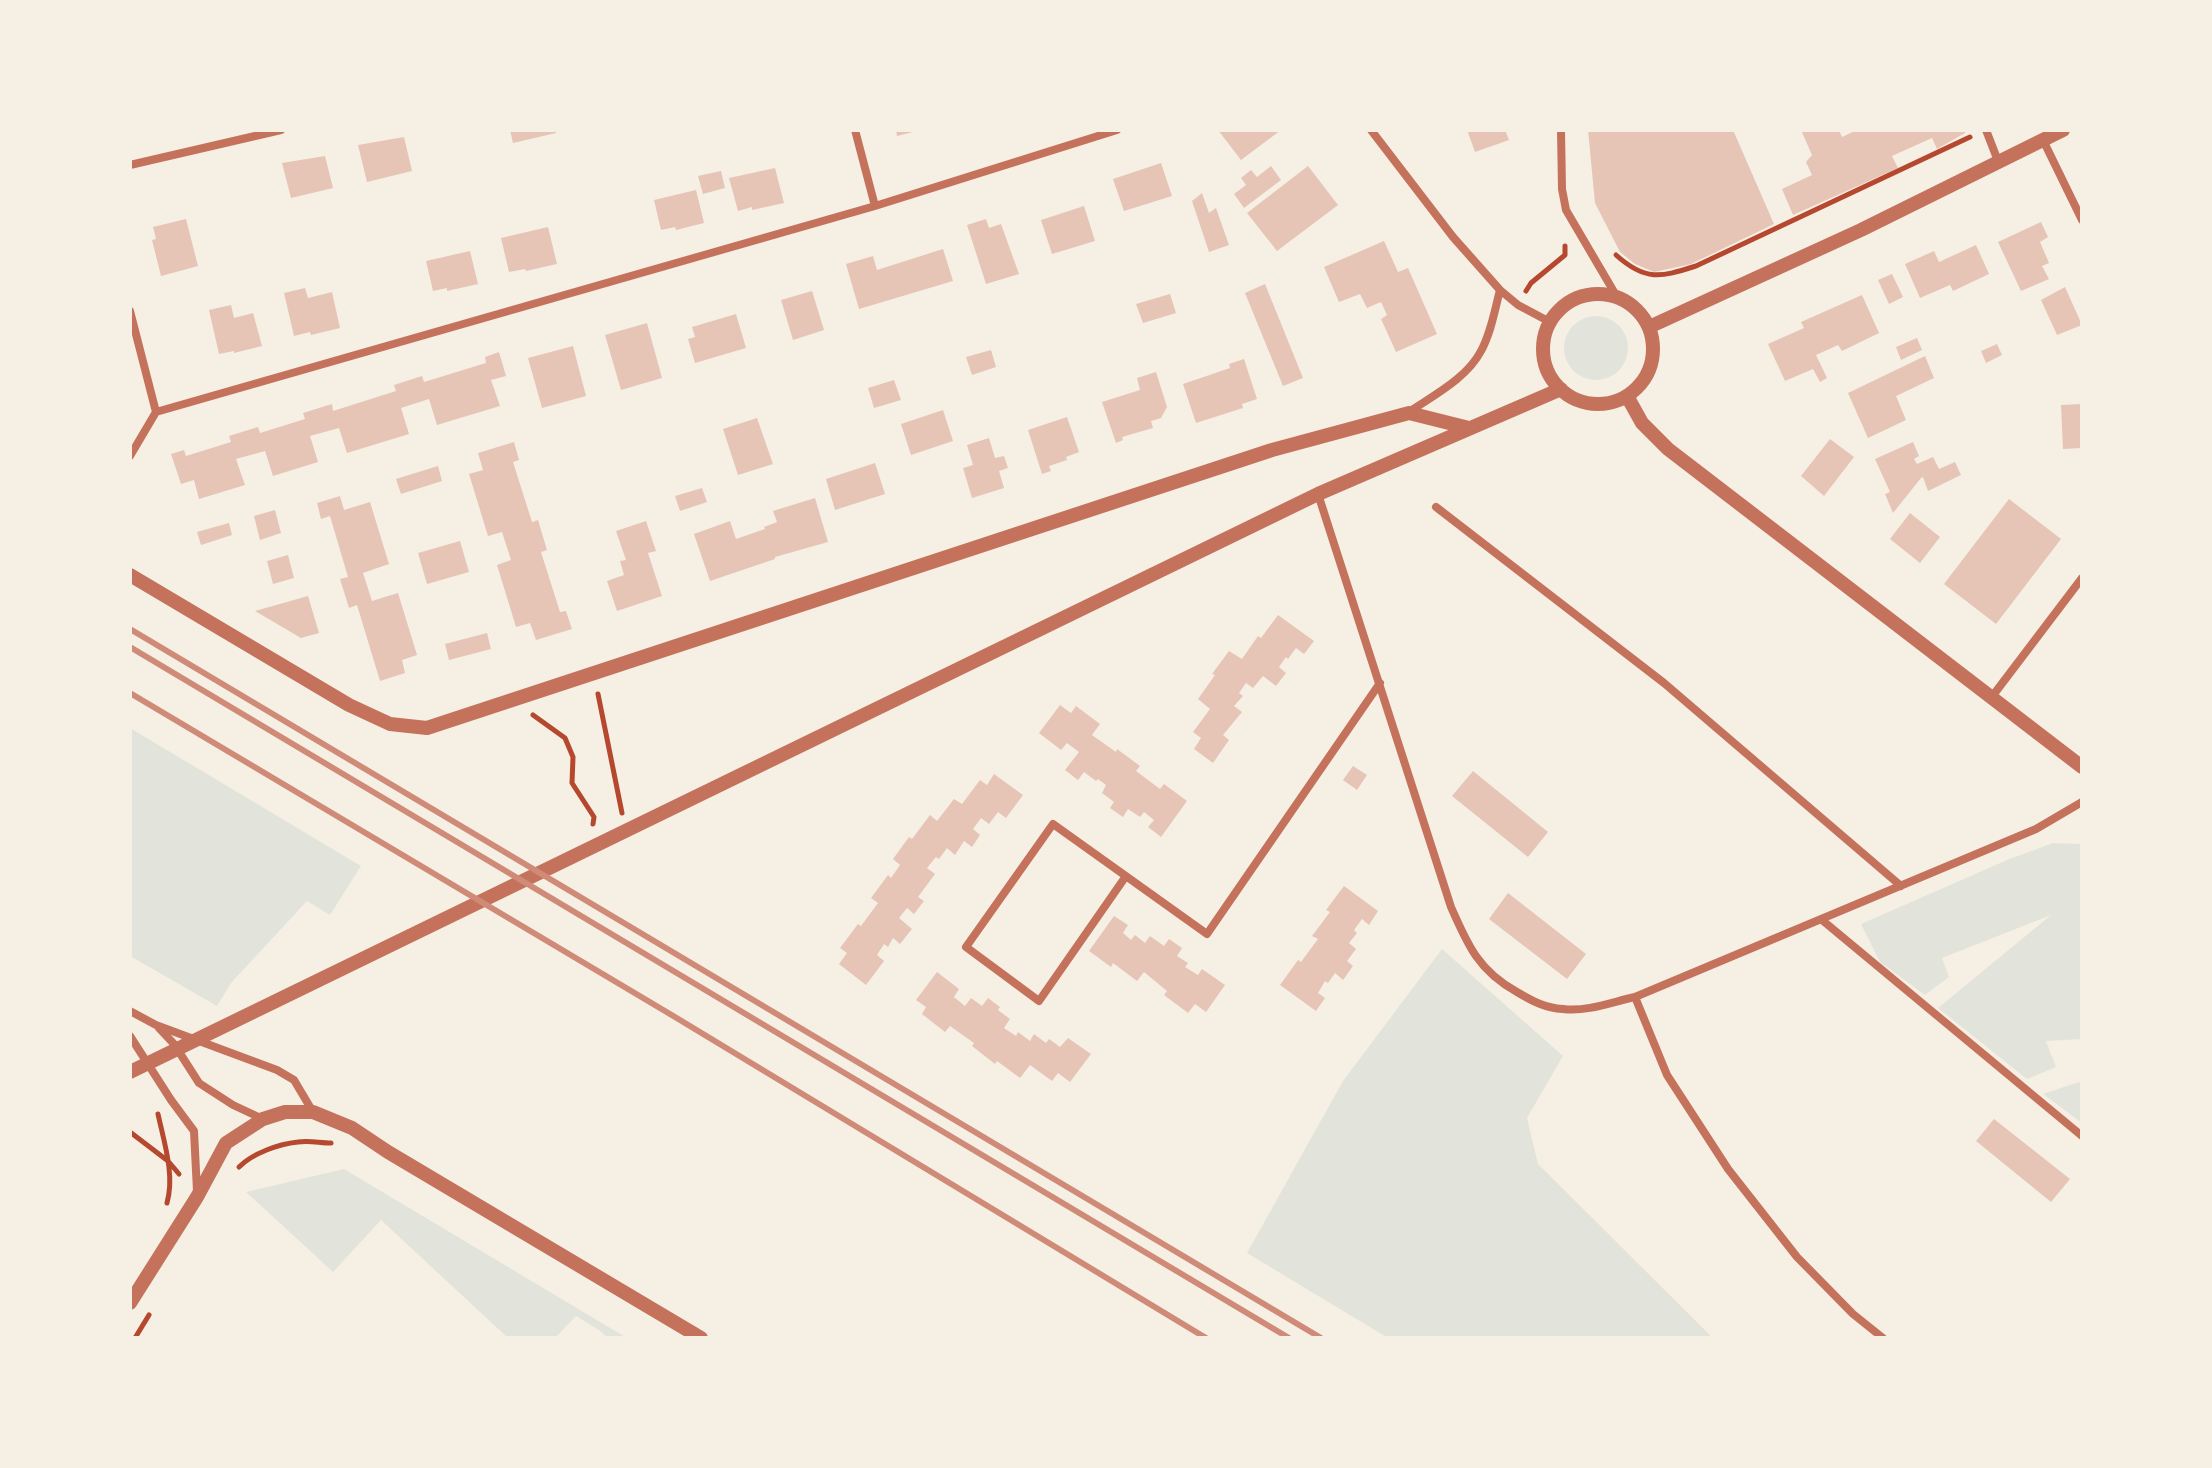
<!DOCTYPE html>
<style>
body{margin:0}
#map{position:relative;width:2212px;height:1468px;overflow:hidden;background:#f6efe4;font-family:"Archivo Narrow",sans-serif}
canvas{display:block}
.frame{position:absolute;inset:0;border:132px solid #f6efe4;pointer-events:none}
</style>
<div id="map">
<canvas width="2212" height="1468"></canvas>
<div class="frame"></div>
</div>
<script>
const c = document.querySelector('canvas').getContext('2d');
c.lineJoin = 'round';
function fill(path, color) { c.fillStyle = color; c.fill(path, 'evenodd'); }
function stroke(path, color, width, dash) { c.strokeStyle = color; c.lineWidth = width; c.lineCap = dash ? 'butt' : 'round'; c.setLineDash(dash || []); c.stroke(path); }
fill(new Path2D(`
 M1564 348a32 32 0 1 1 64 0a32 32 0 1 1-64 0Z
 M130,728l231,138 -31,49 -23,-14 -76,82 -14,23 -87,-50z
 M2053,843l29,1v195l-36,2 10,26 -29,12 -89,-71 113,-93 -109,43 7,19 -24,18 -45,-33 -19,-38 146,-64z
 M1442,949l121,107 -36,62 11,46 175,174h-325l-141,-85 96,-172z
 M2082,1081v42l-39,-29z
 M344,1169l283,169h-19l-9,-8 -23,-14 -21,22h-47l-127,-118 -48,52 -87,-80z`), '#e2e4dc');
fill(new Path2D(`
 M510,130h46v3l-43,10z
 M896,130h21v1l-20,5z
 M1218,130h63l-40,30z
 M1467,130h38l4,10 -34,12z
 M1588,130h145l41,94 -83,40 -37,8 -19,-8 -15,-12 -25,-49z
 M1801,130h38l3,7 15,-7h108v3l-28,16 -5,-11 -40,18 6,12 -105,47 -11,-26 30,-14 -6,-13 6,-7z
 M404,137l8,34 -45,11 -9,-37z
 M325,156l8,32 -42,10 -9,-35z
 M1161,163l11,33 -48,15 -11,-32z
 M1271,166l10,14 -37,28 -10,-14 12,-9 -5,-7 10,-8 6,7z
 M1308,166l30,39 -61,46 -30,-38z
 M775,168l9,35 -32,7v-3l-14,4 -9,-33z
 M721,171l4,17 -22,6 -5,-18z
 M696,190l8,33 -28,7 -1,-3 -14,3 -7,-30z
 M1202,193l7,20 7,-5 13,37 -20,7 -17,-51z
 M1084,206l11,35 -43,13 -11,-34z
 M186,219l12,47 -37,10 -9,-36 4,-1 -3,-12z
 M986,219l3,9 12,-4 18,50 -33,10 -19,-59z
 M2041,222l7,15 -8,5 9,21 -7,3 7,13 -28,12 -23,-49z
 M548,227l9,37 -31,7 -1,-2 -16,3 -8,-34z
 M1384,241l14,31 10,-4 29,66 -41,18 -15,-33 6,-4 -6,-13 -14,6 -7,-14 -21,8 -15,-35z
 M1976,245l13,29 -36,17 -3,-6 -30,13 -15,-34 29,-13 5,11z
 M943,249l10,32 -94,28 -13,-45 27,-8 4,14z
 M470,251l8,33 -31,7v-3l-14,3 -7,-30z
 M1892,274l11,23 -14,7 -11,-24z
 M1265,284l38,94 -20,8 -38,-93z
 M2065,287l17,38 -25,10 -16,-35z
 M305,288l3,10 24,-6 8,36 -29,7 -1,-3 -16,4 -10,-43z
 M812,291l12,39 -31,10 -12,-40z
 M1170,294l6,19 -33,10 -7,-19z
 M1862,295l17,38 -37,18 -4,-6 -22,10 11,23 -7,4 -7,-13 -28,12 -17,-37 36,-16 -3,-6z
 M231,305l3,13 19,-5 9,33 -28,7v-2l-15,3 -10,-44z
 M736,314l10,34 -51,15 -7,-24 7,-2 -3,-10z
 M647,323l15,55 -41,12 -16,-55z
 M1917,338l5,12 -21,10 -5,-13z
 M1997,344l5,11 -16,8 -5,-12z
 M573,346l13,50 -44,12 -14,-50z
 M991,350l5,17 -24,8 -6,-18z
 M499,352l7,24 -15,4 9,26 -63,19 -8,-26 -28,9 8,26 -62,19 -8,-25 -29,8 8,26 -45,14 -8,-25 -29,8 9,26 -46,14 -5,-19 -13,4 -10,-30 13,-4 2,6 45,-14 -2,-6 29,-9 2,6 45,-14 -2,-6 29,-9 1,7 63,-20 -2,-6 28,-9 2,6 62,-19 -1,-6z
 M1925,356l9,22 -38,18 10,24 -38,18 -20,-45z
 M1244,359l13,40 -15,5 1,4 -47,15 -13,-39 47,-16 -1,-4z
 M1156,372l11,35 -6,11 -10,3 2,7 -31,9 1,3 -7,3 -14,-41 38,-12 -3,-12z
 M894,380l7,20 -27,8 -6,-20z
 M2082,404v44l-19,1 -2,-44z
 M943,410l10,31 -42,14 -10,-31z
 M1067,417l12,35 -13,5 1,3 -18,6 2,5 -9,3 -14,-44z
 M757,418l16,46 -35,11 -15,-46z
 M989,438l6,20 9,-2 4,12 -9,3 5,17 -32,10 -9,-30 10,-3 -6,-20z
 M1830,439l24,18 -30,39 -23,-20z
 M514,442l5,18 -6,2 19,60 6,-2 9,30 -6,2 19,60 6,-1 6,18 -36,11 -6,-17 -14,4 -19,-62 14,-5 -9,-28 -14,4 -19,-62 14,-4 -5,-17z
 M1913,442l6,14 -5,3 3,5 16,-7 6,12 16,-7 6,13 -33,16 -5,-14 -2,1 -28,35 -8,-19 5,-2 -15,-33z
 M875,463l10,31 -50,16 -9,-31z
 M438,466l4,15 -41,13 -5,-15z
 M702,488l5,14 -27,9 -5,-15z
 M340,496l4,14 26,-8 19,62 -26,9 9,28 26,-8 19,62 -15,5 3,13 -25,8 -23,-76 -8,3 -9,-29 8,-2 -18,-61 -9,3 -4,-16z
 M815,498l13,44 -53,15v2l-65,22 -16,-47 36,-13 6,18 29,-10 -1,-2 13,-5 -4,-11z
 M2009,499l52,40 -65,85 -52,-40z
 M275,510l6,23 -21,7 -6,-24z
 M1910,513l30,24 -20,26 -30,-24z
 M646,521l10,30 -8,2 14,43 -45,15 -10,-30 17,-6 -4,-14 6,-1 -10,-29z
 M229,523l3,12 -31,10 -4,-13z
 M460,541l9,31 -42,12 -9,-31z
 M288,555l6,23 -21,6 -6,-23z
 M308,596l11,37 -18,5 -46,-27z
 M1278,615l36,26 -10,13 -8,-6 -8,11 -2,-2 -7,10 7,6 -10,13 -13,-10 -10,12 -7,-5 -7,10 4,3 -9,10 8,6 -19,23 6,5 -16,23 -19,-14 7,-11 -8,-6 17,-23 -12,-10 17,-24 -3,-1 17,-23 13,8 16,-23 3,2z
 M487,633l4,16 -42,11 -4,-16z
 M1060,705l11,8 5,-7 24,18 -8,11 24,17 1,-3 23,17 -4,5 24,18 4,-5 23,17 -26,36 -13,-10 6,-7 -10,-8 -4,5 -12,-8 -5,8 -13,-9 4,-6 -12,-9 4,-8 -8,-6 -2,2 -12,-9 -6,8 -13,-10 14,-18 -12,-9 -6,7 -22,-17z
 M1353,766l14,9 -10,15 -14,-10z
 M1473,771l75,61 -20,25 -76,-61z
 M994,774l29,21 -17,23 -8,-6 -9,12 -8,-6 -8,11 7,6 -8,12 -8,-6 -9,14 -8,-7 -8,11 -3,-2 -9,11 8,6 -17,23 6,4 -10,13 -7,-6 -8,10 13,11 -12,15 -7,-6 -5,9 -4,-3 -7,11 7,6 -18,24 -27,-21 8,-11 -7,-5 18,-24 3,2 17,-23 -7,-5 17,-23 3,3 9,-13 -7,-6 16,-22 3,2 18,-24 7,6 17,-22 8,5 18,-24 7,5z
 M1344,886l34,25 -9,14 -7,-6 -8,11 3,3 -8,10 7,6 -9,12 6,5 -10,14 -8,-7 -7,10 -3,-2 -7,12 7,5 -9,13 -36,-26 18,-25 3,2 17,-23 -6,-3 18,-24 -4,-2z
 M1508,893l78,61 -19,25 -78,-60z
 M1114,916l14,9 -5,8 8,7 4,-5 10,8 5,-7 14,10 5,-7 13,9 -5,8 11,7 -3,4 13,8 4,-6 23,16 -19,27 -11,-8 -7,9 -24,-18 3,-4 -23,-19 -7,9 -24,-18 -2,4 -22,-16z
 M937,972l22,17 -5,8 11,9 6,-8 11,8 6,-8 12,9 -2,3 12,9 -6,9 12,8 2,-4 12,9 4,-7 12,9 3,-4 11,8 8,-9 23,16 -21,28 -12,-9 -6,8 -22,-16 -10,13 -23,-17 -2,3 -23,-18 2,-3 -24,-17 -5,6 -23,-18 4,-7 -10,-7z
 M1994,1119l76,60 -19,23 -75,-61z`), '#e6c5b7');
stroke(new Path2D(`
 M1616,255c30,27 45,22 80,11l274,-129
 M1526,291l5,-8 34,-28v-9
 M598,694l24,119
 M533,715l32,23 8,19 -1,26 22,34 -1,7
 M158,1114c6,28 17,61 9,89
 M130,1132l38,29 11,13
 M239,1167c14,-14 40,-23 59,-25 11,-2 22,1 33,1
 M135,1338l14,-23`), '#b5482f', 5);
stroke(new Path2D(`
 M855,130l20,76
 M1371,130l82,107 47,53 18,15 32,17
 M1561,130l1,59 4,21 51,87
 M1986,130l12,31
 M2043,140l39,80
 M130,165l151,-35
 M130,311l26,101
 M1409,412c25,-17 58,-34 72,-61 10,-18 14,-42 19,-61
 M130,456l26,-44 719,-206 242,-76
 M1318,494l133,413c17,39 28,64 66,85 15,9 28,16 46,17 24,3 49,-7 72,-12l401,-168 46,-27
 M1436,507l228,176 237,203
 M1991,698l91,-120
 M1126,876l-87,125 -73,-54 87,-123 154,110 173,-251
 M1822,920l260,216
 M1635,997l32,78 61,94 69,88 56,57 30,24
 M130,1011l26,14 121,45 17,10 19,32
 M159,1028l15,16 25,39 34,22 30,14
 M130,1036l41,64 23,31 3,60`), '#c5725c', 8);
stroke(new Path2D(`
 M1543 349a55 55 0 1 1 110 0a55 55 0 1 1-110 0Z
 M1649,327l212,-97 202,-100
 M1627,396l15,27 26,26 414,318
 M130,575l219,130 41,19 37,4 845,-278 137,-37 60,15
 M130,1072l1188,-578 243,-105
 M130,1303l67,-106 29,-54 37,-24 22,-7h28l39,16 36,24 313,186`), '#c5725c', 14);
stroke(new Path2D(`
 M130,629l1191,709
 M130,647l1159,691
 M130,693l545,324 531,321`), '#cf8b77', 6);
</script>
